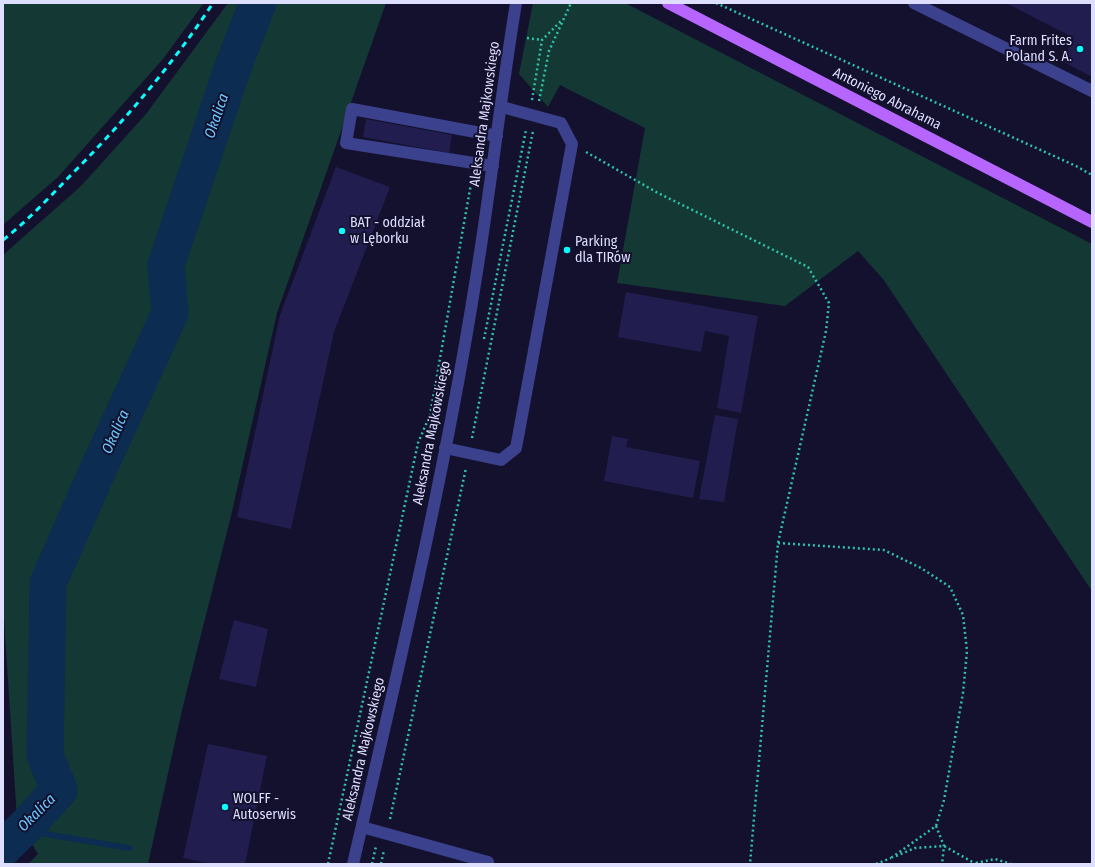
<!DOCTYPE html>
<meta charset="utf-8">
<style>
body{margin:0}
#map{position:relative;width:1095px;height:867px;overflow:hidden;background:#13112d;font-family:"Fira Sans Condensed",sans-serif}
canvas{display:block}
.frame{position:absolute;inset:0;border:4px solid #dedeff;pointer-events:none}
</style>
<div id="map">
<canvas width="1095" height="867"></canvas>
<div class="frame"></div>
</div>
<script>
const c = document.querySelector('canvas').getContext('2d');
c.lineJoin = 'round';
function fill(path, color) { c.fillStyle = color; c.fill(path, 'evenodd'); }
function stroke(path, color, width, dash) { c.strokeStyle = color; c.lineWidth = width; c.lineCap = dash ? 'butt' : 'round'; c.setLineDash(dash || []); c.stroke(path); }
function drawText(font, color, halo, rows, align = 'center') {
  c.font = font + ' "Fira Sans Condensed",sans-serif'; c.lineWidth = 4; c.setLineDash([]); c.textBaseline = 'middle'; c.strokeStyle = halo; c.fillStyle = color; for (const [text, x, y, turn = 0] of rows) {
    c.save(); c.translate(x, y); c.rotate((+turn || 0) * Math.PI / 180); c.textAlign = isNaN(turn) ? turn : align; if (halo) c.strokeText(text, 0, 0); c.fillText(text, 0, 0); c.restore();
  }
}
fill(new Path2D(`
 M3,3h201l-41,56 -105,118 -55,48z
 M228,3h158l-109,310 -46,203 -49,194 -34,154h-120l10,-10 -21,-34 -14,-217v-348l78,-69 65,-72z
 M533,3h92l467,241v347l-209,-312 -25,-28 -73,55 -168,-23 28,-155 -85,-43 -12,22 -29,-33z`), '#143833');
stroke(new Path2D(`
 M22,830l107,18`), '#0c2c51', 6);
stroke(new Path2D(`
 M3,848l27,-26 29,-32 -14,-35 3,-172 48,-109 74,-161 -4,-48 68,-201 24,-61`), '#0c2c51', 37);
fill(new Path2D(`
 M1006,3h86v74l-30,-16 12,-23z
 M366,119l86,16 -3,18 -86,-16z
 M336,167l54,20 -56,145 -43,197 -54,-12 43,-202z
 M626,292l132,24 -17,97 -24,-5 12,-72 -24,-5 -4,21 -83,-15z
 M715,415l23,4 -14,83 -25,-3z
 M612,436l16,3 -2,8 74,14 -7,37 -89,-17z
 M234,620l34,9 -12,58 -37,-8z
 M208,744l59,12 -22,108h-33l-29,-6z`), '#221d4f');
stroke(new Path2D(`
 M716,3l360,163 16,9
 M527,38l15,2
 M532,100l10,-60 19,-19
 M539,101l10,-50 22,-48
 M586,152l72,41 150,74 21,36 -3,28 -48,212 -28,321
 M484,339l42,-209
 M472,438l61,-307
 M778,543l106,7 37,18 29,19 13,28 4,36 -4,42 -19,107 -8,26 -45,32
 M390,819l76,-351
 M936,826l8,20 -2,18
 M896,856l19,-8 29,-2 32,18
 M976,863l19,-4 16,5
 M328,864l90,-421 12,-28 42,-237
 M372,864l4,-18
 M381,864l3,-14
 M876,864l15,-6`), '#2fc2aa', 2.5, [2, 3]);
stroke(new Path2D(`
 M914,3l178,88
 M493,166l-147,-23 6,-34 145,27
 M445,448l56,12 15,-12 56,-304 -11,-21 -59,-16
 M362,827l126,35
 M353,864c45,-194 92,-389 123,-586 15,-92 25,-184 40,-275`), '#3c418d', 12);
stroke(new Path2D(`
 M668,3l424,219`), '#b665ff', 12);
stroke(new Path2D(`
 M3,240c23,-18 44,-40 64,-61 54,-54 104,-112 146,-176`), '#0afeff', 3, [6, 5]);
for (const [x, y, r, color] of [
 [1080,49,4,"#0afeff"],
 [342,231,4,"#0afeff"],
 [567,250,4,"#0afeff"],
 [225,807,4,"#0afeff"]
]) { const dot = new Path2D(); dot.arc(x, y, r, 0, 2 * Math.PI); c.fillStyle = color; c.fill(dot); stroke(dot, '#13112d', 1.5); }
drawText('14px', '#dedeff', '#13112d', [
 ["Farm Frites",1072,41,"right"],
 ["Poland S. A.",1072,57,"right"],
 ["BAT - oddział",350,223],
 ["w Lęborku",350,239],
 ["Parking",575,242],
 ["dla TIRów",575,258],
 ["WOLFF -",233,799],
 ["Autoserwis",233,815]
], 'left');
drawText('14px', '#dedeff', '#13112d', [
 ["Antoniego Abrahama",887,99,27],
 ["Aleksandra Majkowskiego",485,114,-82],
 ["Aleksandra Majkowskiego",432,433,-79],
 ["Aleksandra Majkowskiego",364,749,-77]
]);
drawText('italic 15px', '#6cc9ff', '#13112d', [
 ["Okalica",217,116,-71],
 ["Okalica",116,432,-66],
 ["Okalica",37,813,-45]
]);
</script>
